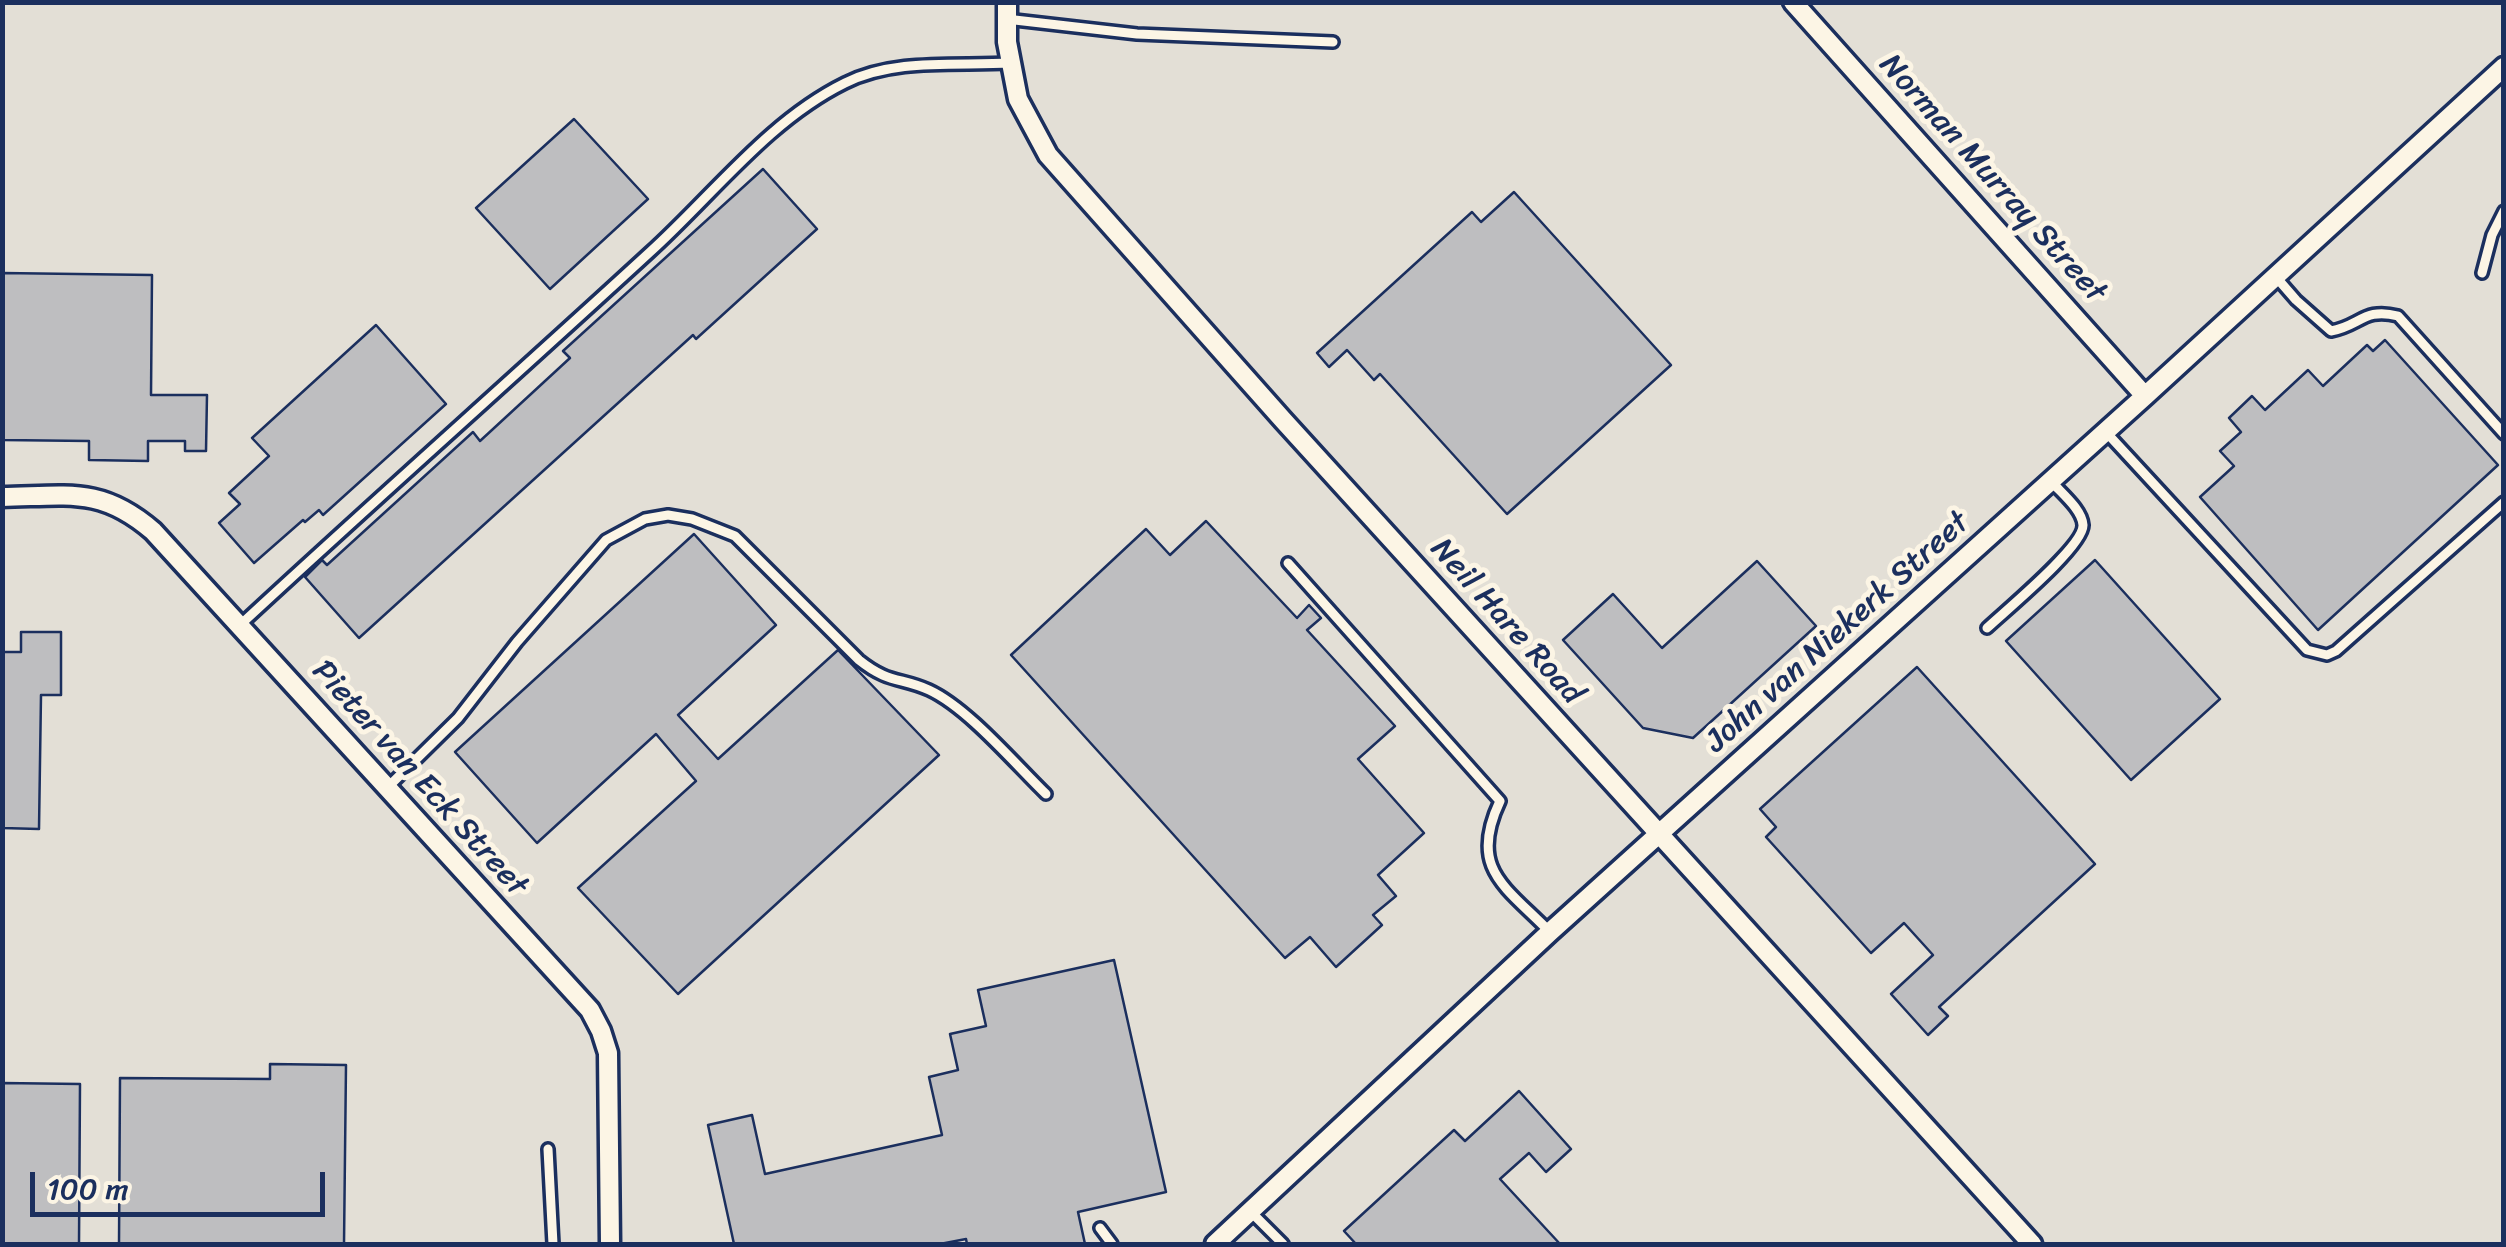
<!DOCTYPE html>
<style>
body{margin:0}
#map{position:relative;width:2506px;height:1247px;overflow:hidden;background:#f3ede0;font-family:Sriracha,sans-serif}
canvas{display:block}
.frame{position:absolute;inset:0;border:5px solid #1b2f5e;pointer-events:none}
.scale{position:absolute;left:30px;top:1172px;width:295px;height:45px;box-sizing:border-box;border:5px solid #1b2f5e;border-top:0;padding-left:12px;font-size:30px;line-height:35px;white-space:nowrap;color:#1b2f5e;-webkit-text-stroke:8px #fcf5e5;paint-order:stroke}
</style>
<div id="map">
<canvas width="2506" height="1247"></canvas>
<div class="frame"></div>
<div class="scale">100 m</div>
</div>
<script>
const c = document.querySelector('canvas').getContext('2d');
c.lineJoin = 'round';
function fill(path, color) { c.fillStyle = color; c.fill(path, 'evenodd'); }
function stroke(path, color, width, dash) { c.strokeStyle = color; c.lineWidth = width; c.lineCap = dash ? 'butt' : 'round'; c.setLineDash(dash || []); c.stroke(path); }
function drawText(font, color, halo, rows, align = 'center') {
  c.font = font + ' Sriracha,sans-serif'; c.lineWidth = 10; c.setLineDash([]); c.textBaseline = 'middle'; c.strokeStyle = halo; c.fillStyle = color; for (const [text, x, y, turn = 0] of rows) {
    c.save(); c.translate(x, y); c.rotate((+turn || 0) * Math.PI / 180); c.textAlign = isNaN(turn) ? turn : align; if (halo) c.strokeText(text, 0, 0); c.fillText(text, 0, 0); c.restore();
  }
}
fill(new Path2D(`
 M2,3h2501v1241h-2500z`), '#e3dfd6');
const building = new Path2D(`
 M574,119l74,80 -98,90 -74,-81z
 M763,169l54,60 -121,110 -3,-4 -334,303 -54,-61 17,-17 5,5 146,-133 7,9 90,-83 -7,-7z
 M1514,192l157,173 -164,149 -127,-140 -6,6 -27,-30 -18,17 -12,-14 155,-141 9,10z
 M2,273l150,2 -1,120h56l-1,56h-21v-10h-37v20l-59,-1v-19l-87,-1z
 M376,325l70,79 -123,111 -4,-5 -14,12 -2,-2 -49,43 -35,-40 21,-19 -11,-11 40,-37 -17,-18z
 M2385,340l113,125 -180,165 -118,-133 34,-31 -14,-15 21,-19 -12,-14 23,-22 13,14 43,-40 15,16 44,-41 6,6z
 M1206,521l91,97 12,-13 12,13 -14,12 88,96 -37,33 66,74 -46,42 18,21 -23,19 9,10 -46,42 -26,-30 -25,21 -274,-303 135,-126 24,26z
 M694,534l82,91 -98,90 40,44 120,-109 101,105 -261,239 -100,-106 118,-107 -40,-47 -119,109 -82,-91z
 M2095,560l125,139 -89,81 -125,-139z
 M1757,561l59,65 -123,112 -50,-10 -80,-88 50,-46 49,54z
 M21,632h40v63h-20l-2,134 -37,-1v-176h19z
 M1917,667l178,197 -156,143 9,9 -20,19 -37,-41 42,-39 -29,-32 -33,30 -105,-116 10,-10 -16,-18z
 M1114,960l52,232 -88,20 7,32h-118l-1,-5 -26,5h-206l-26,-119 44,-10 13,59 177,-39 -13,-58 29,-7 -8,-36 36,-8 -8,-36z
 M270,1064l76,1 -2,179h-225l1,-166 150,1z
 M2,1083l78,1 -1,160h-77z
 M1519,1091l52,58 -25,23 -17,-19 -29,26 60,65h-204l-12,-13 110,-101 11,11z`);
fill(building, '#bebec0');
stroke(building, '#1b2f5e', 2.5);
const service = new Path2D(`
 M1006,19l131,15 196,8
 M2482,273l10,-38 12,-24
 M2276,277l20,23 35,31c29,-5 33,-24 67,-15l106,118
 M2105,431l202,219 20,5 9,-4 168,-149
 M1288,563l212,238c-32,68 5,85 50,131
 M239,626c136,-126 275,-249 411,-374 63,-57 118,-131 195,-169 49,-25 111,-17 165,-20
 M1987,628c18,-17 97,-82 96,-103 -1,-16 -22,-32 -32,-44
 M388,787l70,-69 59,-76 89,-102 39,-21 23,-4 24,4 43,17 124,124c30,24 41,17 70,30 39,18 86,74 117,104
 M548,1149l5,95
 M1251,1212l32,32
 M1100,1228l12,16`);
const minor = new Path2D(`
 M1007,2v40l11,57 30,56 235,265 749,824
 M1793,2l352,394
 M2,497c65,-1 99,-11 151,34l437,479 11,21 7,22 2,191
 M1215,1244l335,-312 595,-536 359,-329`);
stroke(service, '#1b2f5e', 16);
stroke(minor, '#1b2f5e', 25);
stroke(service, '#fcf5e5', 9);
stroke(minor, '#fcf5e5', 18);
drawText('32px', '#1b2f5e', '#fcf5e5', [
 ["Norman Murray Street",1992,179,48],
 ["Neil Hare Road",1506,622,48],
 ["John van Niekerk Street",1838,633,-42],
 ["Pieter van Eck Street",419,779,48]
]);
</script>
